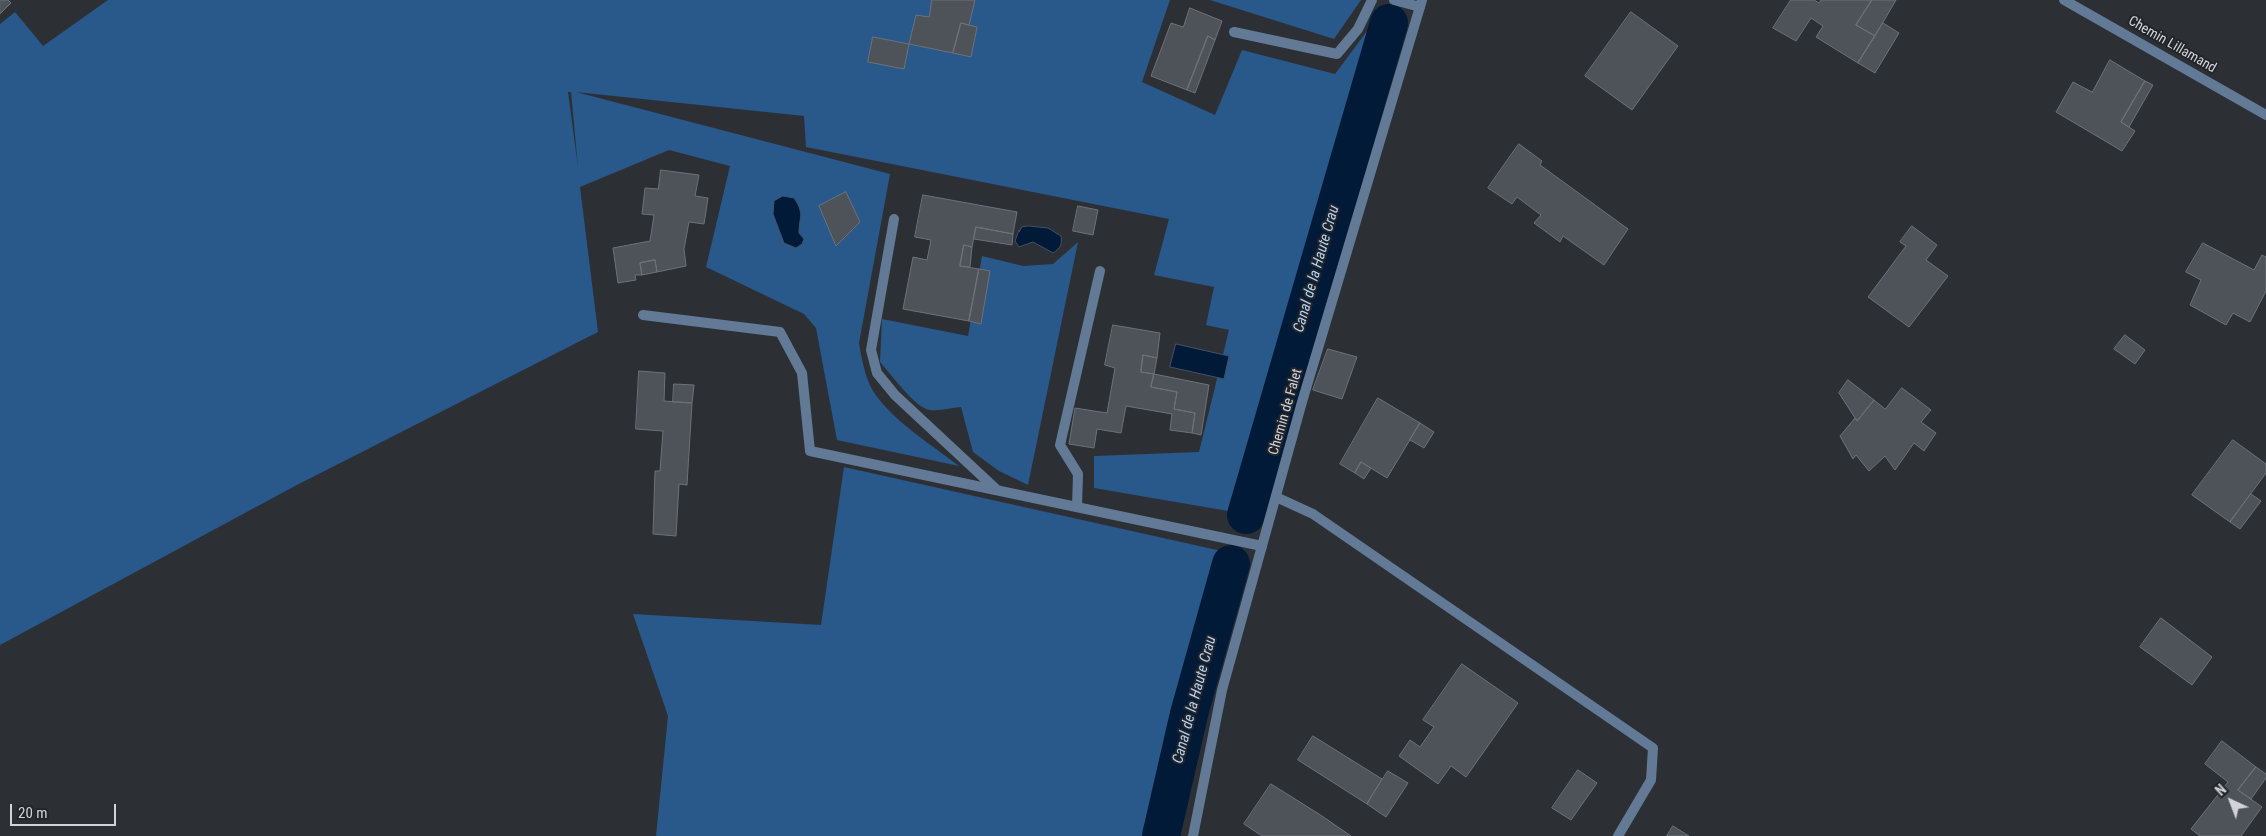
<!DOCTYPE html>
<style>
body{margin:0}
#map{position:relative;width:2266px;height:836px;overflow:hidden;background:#2c3035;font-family:"Roboto Condensed",sans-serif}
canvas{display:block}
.north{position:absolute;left:2206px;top:776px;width:50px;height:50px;-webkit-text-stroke:4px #22262b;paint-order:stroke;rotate:317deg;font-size:14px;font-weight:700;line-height:20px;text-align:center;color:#d1d3d7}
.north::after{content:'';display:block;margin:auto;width:18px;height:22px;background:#d1d3d7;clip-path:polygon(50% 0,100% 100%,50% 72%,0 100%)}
.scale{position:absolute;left:10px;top:804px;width:106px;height:22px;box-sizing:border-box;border:2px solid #d1d3d7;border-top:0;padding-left:6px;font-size:15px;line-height:18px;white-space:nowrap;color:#d1d3d7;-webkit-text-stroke:4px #22262b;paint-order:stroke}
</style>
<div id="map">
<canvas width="2266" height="836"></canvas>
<div class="north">N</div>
<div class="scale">20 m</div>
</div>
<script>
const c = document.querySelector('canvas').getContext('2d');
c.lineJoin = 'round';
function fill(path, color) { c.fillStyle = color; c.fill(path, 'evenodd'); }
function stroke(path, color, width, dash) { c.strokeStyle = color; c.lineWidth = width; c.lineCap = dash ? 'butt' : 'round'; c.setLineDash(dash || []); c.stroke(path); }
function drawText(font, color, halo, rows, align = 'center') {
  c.font = font + ' "Roboto Condensed",sans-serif'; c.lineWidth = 4; c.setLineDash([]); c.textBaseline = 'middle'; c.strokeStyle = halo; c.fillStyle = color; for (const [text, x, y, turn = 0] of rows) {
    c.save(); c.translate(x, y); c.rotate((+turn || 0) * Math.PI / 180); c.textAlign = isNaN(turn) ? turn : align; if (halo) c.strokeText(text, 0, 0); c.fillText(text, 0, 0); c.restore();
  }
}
fill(new Path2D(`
 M108,0h1062l-28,82 73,33 27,-65 93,24 32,-43 17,-12 -150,493 -140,-24v-32l105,-4 30,-122 -23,-5 8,-38 -60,-12 15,-56 -363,-72 -2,-31 -228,-24 314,82 -31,169c3,18 7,41 19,55 21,27 54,47 81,68l-122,-26 -21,-112 -12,-14 -98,-47 24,-101 -61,-16 -89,37 18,145 -303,154 -295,159v-621l15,-12 28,34zM568,92h3l7,75z
 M1210,0h151l-27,39z
 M1078,242l-50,243 -29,-14 -26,-19 -12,-45c-10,1 -22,4 -31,3 -14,-1 -40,-37 -50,-48l2,-43 86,17 14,-80 41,10 30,-2z
 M844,467l382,85 -78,284h-492l12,-120 -35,-102 188,11z`), '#29588b');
const water = new Path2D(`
 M783,196l11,2c11,16 5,19 5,35l5,6 -2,5 -6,4 -12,-5 -11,-29 1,-13z
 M1029,226l19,2 13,8c1,8 0,12 -8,17l-20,-11 -14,5 -4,-6 4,-11v2l3,-5z
 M1176,344l53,12 -5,23 -54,-12z`);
fill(water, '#001a38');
stroke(water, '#3f5268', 1);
stroke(new Path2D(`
 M1246,515l143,-492
 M1161,836l28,-122 42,-150`), '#001a38', 38);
const building = new Path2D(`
 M0,0h8l3,3 -11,11z
 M932,0h43l-6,25 -8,-2 -8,30 -44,-9 7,-29 13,2z
 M1791,0h23l5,3 2,-3h51l-16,25 19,11 -17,27 -42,-26 7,-11 -12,-8 -15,23 -23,-13z
 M1872,0h24l-21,36 -19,-11z
 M1190,8l32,13 -7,19 -7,-4 -21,54 -36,-14 20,-53 12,4z
 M1631,12l47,34 -46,64 -47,-34z
 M961,23l16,4 -6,30 -18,-4z
 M1883,23l16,10 -24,40 -17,-10z
 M1208,36l7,4 -20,53 -8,-3z
 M873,37l36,7 -5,25 -36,-7z
 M2110,60l35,21 -24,41 14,9 -13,20 -66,-39 17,-30 19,10z
 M2145,81l8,4 -24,42 -8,-5z
 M1519,144l23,17 -2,4 88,64 -24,36 -41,-29 -3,6 -26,-19 7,-8 -24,-18 -5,7 -24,-16z
 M661,170l38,5 -4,21 13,2 -4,26 -15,-2 -5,27 2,17 -29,6 -2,-12 -15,3 2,12h-7l1,5 -18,3 -5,-35 37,-7 4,-26 -12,-1 3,-26 13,1z
 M846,192l14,30 -24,24 -17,-40z
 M923,195l94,17 -4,22 -37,-7 -4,20 -8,-2 -4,21 19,3 -10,52 -66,-12 10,-52 14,3 4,-20 -16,-3z
 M1078,206l20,4 -5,25 -20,-4z
 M1912,226l25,19 -11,15 22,16 -39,51 -41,-30 38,-51 -6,-4z
 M976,227l37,7 -1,11 -38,-6z
 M2203,243l51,27 8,-15 4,2v34l-16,31 -17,-9 -7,12 -36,-20 11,-25 -15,-8z
 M964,245l8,2 -2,20 -10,-1z
 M655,260l2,12 -15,3 -2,-12z
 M979,269l11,2 -9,53 -12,-3z
 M1113,325l47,8 -3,25 -14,-3 -2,17 13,2 -3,13 26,5 -3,17 21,4 -3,20 -22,-3 2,-16 -46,-8 -5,27 -24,-4 -3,19 -25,-4 6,-36 32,5 8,-45 -10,-3z
 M2125,335l20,15 -10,14 -21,-15z
 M1328,349l29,8 -15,42 -29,-9z
 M1143,355l14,3 -3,16 -13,-2z
 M639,371l26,2 -1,28 28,2 -5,82 -8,-1 -3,52 -23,-2 2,-63h5l3,-40 -27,-2z
 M1154,374l55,11 -8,50 -9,-2 3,-20 -21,-4 3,-17 -26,-5z
 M1848,380l26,20 -17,21 -18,-28z
 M674,384l20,1 -2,18 -19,-1z
 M1902,388l29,22 -10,12 15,11 -12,18 -10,-8 -19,27 -10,-14 -16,15 -13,-16 -3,4 -13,-23 15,-18 2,3 17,-21 11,9z
 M1378,398l42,25 -33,55 -26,-16 -6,11 -15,-9z
 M1420,423l14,9 -10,16 -14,-8z
 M2233,440l33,24v9l-36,49 -38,-27z
 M1361,462l10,6 -7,11 -9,-6z
 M2251,494l10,7 -21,28 -10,-7z
 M2161,618l51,39 -20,28 -52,-38z
 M1462,664l56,39 -52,74 -15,-11 -13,18 -39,-28 11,-16 10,7 14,-20 -11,-7z
 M1313,736l69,43 -15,25 -69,-44z
 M2222,741l34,26 -18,23 24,17 -21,29h-41l-9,-7 37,-47 -23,-18z
 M2256,767l10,7v4l-15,21 -13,-9z
 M1578,770l19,13 -26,37 -19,-12z
 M1388,771l20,12 -22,34 -19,-13z
 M1271,784l48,30 32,22h-89l-18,-12z
 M1673,826l16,10h-22z`);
fill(building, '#4e5359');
stroke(building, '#6c7278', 1);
stroke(new Path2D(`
 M1394,0l26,7
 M1234,32l103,22 21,-25 14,-29
 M894,219l-23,131 6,23 18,22 102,95
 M643,315l137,17 22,41 8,78 452,95
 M1276,497l37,17 340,234 -2,32 -33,56
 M1077,507l1,-33 -18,-29 40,-174`), '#627a96', 10);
stroke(new Path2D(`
 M2064,0l202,115
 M1193,836l29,-146 80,-288 120,-402`), '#627a96', 10);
drawText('14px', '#d1d3d7', '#22262b', [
 ["Chemin Lillamand",2172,45,30],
 ["Chemin de Falet",1286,412,-74]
]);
drawText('italic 15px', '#b4d1f3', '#22262b', [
 ["Canal de la Haute Crau",1317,269,-74],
 ["Canal de la Haute Crau",1195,700,-75]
]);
</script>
